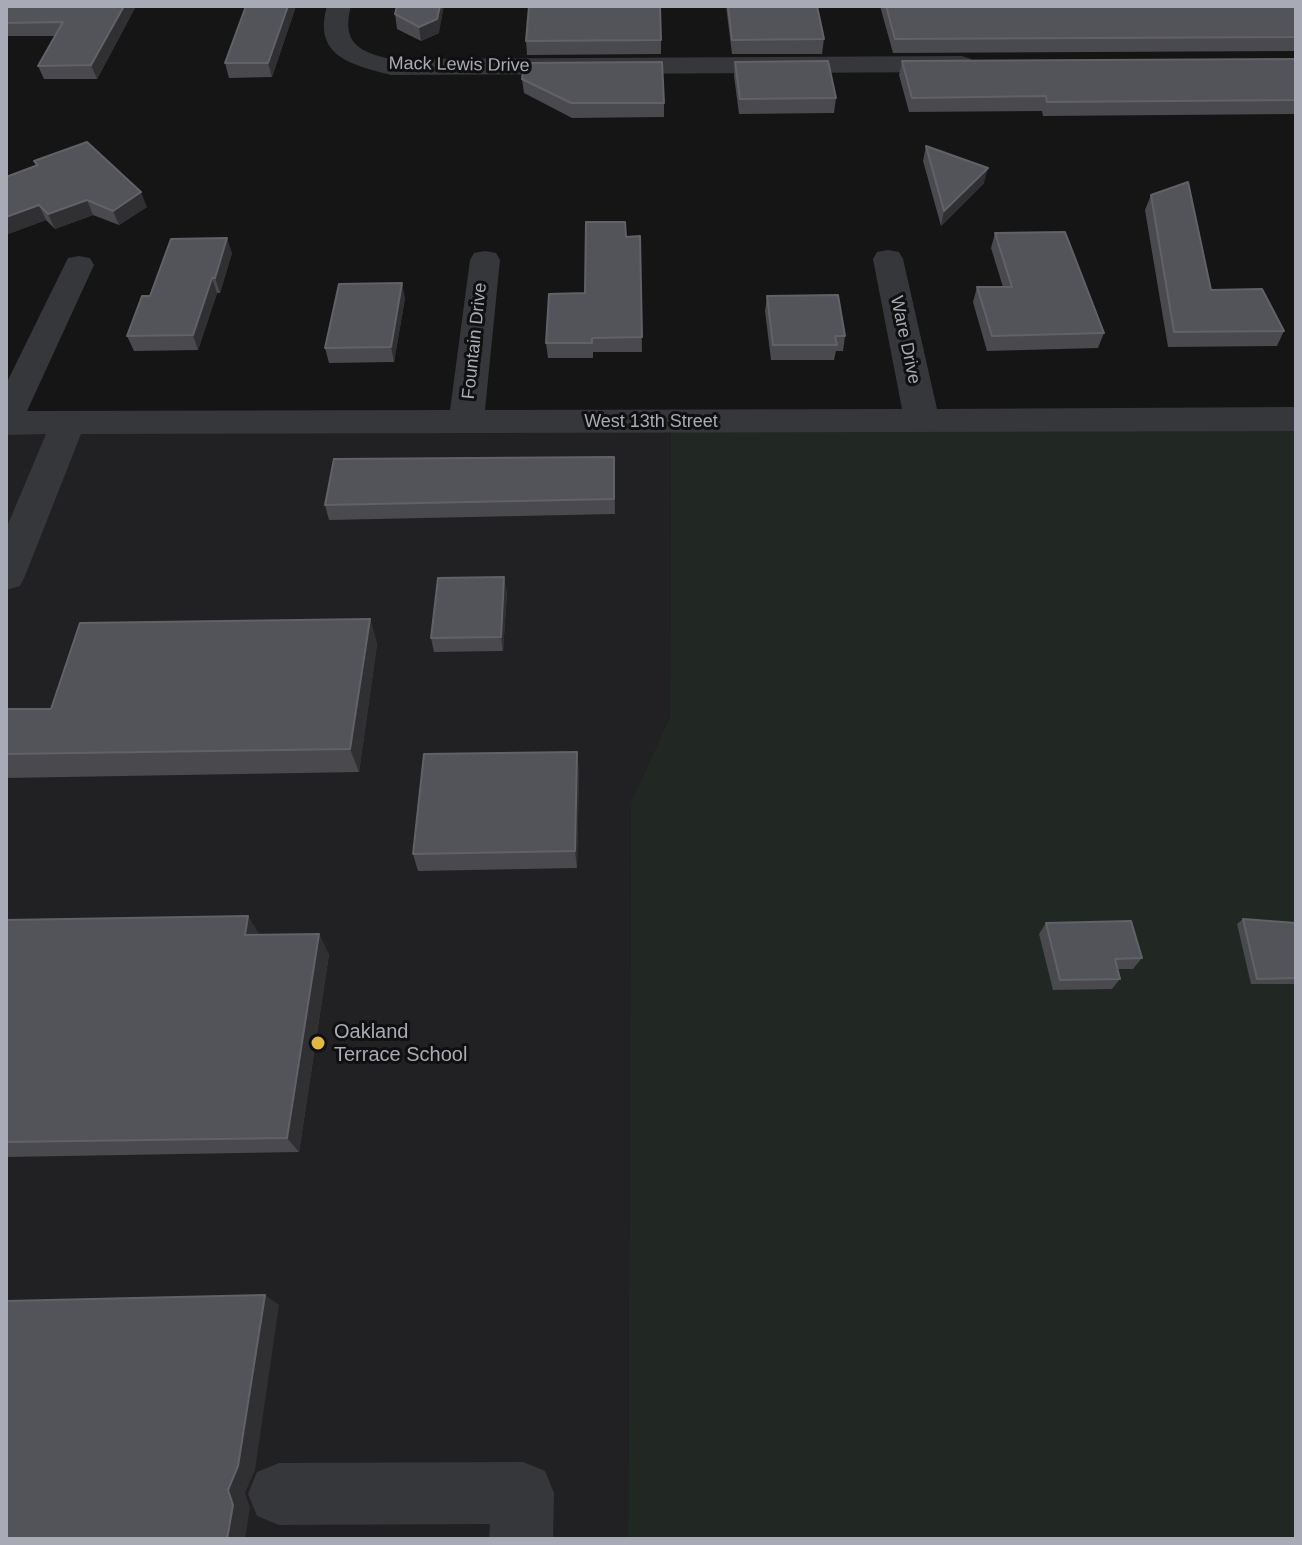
<!DOCTYPE html>
<style>
body{margin:0}
#map{position:relative;width:1302px;height:1545px;overflow:hidden;background:#151516;font-family:Arial,sans-serif}
canvas{display:block}
.frame{position:absolute;inset:0;border:8px solid #a8abb5;pointer-events:none}
</style>
<div id="map">
<canvas width="1302" height="1545"></canvas>
<div class="frame"></div>
</div>
<script>
const c = document.querySelector('canvas').getContext('2d');
c.lineJoin = 'round';
function fill(path, color) { c.fillStyle = color; c.fill(path, 'evenodd'); }
function stroke(path, color, width, dash) { c.strokeStyle = color; c.lineWidth = width; c.lineCap = dash ? 'butt' : 'round'; c.setLineDash(dash || []); c.stroke(path); }
function drawText(font, color, halo, rows, align = 'center') {
  c.font = font + ' Arial,sans-serif'; c.lineWidth = 6; c.setLineDash([]); c.textBaseline = 'middle'; c.strokeStyle = halo; c.fillStyle = color; for (const [text, x, y, turn = 0] of rows) {
    c.save(); c.translate(x, y); c.rotate((+turn || 0) * Math.PI / 180); c.textAlign = isNaN(turn) ? turn : align; if (halo) c.strokeText(text, 0, 0); c.fillText(text, 0, 0); c.restore();
  }
}
fill(new Path2D(`
 M671,428l-1,288 -39,88 -3,735h-622v-1108z`), '#212123');
fill(new Path2D(`
 M1296,425v1114h-668l3,-736 39,-87 1,-288z`), '#212823');
fill(new Path2D(`
 M327,6h24c-10,37 8,46 40,53l571,-3 9,3 4,5 -4,5 -9,3 -571,3c-38,-10 -79,-18 -64,-69z
 M888,250l11,2 4,7 34,150 359,-2v24l-1215,3 -56,142 -5,10 -14,4v-61l40,-95 -40,1v-51l62,-126 11,-2 11,2 4,7 -67,146 423,-1 20,-150 4,-7 11,-2 11,2 4,7 -15,150 417,-1 -29,-150 4,-7z
 M523,1462l22,9 9,22 -1,46h-64l1,-15 -211,1 -22,-9 -9,-22 9,-22 22,-9z`), '#36373b');
fill(new Path2D(`
 M6,6h130l-39,73h-53l-6,-13 17,-30h-49z
 M246,6h50l-24,71 -43,1 -4,-15z
 M726,6h91l7,33 -2,15h-90z
 M880,6h416v45l-403,2z
 M395,14l44,19 -18,8 -24,-12z
 M661,40v14l-134,1 -1,-14z
 M1296,59v55l-253,2 -1,-5 -133,1 -10,-37 3,-14z
 M735,62l101,36 -2,15 -95,1 -5,-38z
 M522,79l142,24v14l-92,1 -48,-25z
 M926,146l58,37 -43,43 -18,-65z
 M34,161l113,46 -28,18 -26,-10 -38,14 -9,-9 -38,14 -2,-3v-54l30,-11z
 M1151,195l60,95 73,41 -7,15 -109,1 -23,-137z
 M995,233l109,100 -6,15 -111,3 -14,-49 4,-15h26l-12,-39z
 M640,236l2,116h-49v6h-45l-2,-15 80,-106z
 M232,253l-12,40h-3l-19,57 -64,1 -7,-15 23,-40z
 M767,296l78,40 -2,15h-7l-2,9h-63l-6,-49z
 M405,298l-11,64 -65,1 -4,-15z
 M614,457l1,57 -286,6 -4,-15z
 M507,591l-4,60 -69,1 -3,-14z
 M370,619l7,25 -18,128 -353,6v-69h45z
 M579,770l-2,98 -159,3 -5,-17z
 M1243,919l53,4v61h-45l-14,-60z
 M6,920l254,15 69,19 -30,198 -293,5z
 M1046,923l96,35 -9,11h-15l2,10 -8,10 -59,1 -14,-56z`), '#49494e');
fill(new Path2D(`
 M124,6h12l-39,73 -6,-14z
 M288,6h8l-24,71 -4,-14z
 M440,6h4l-5,27 -18,8 -2,-14z
 M988,168l-4,15 -43,43 3,-15z
 M141,192l6,15 -28,18 -6,-14z
 M87,200l6,15 -38,14 -7,-15z
 M39,205l7,15 -38,14 -2,-5v-12z
 M227,238l5,15 -12,40 -5,-15z
 M212,278l5,15 -19,57 -5,-15z
 M402,283l3,15 -11,64 -3,-15z
 M504,577l3,14 -4,60 -2,-14z
 M370,619l7,25 -18,128 -9,-23z
 M577,752l2,18 -2,98 -2,-17z
 M248,916l13,21 -16,-2z
 M319,934l10,20 -30,198 -12,-14z
 M265,1295l14,10 -24,165 -10,23 5,14 -5,32h-18l1,-49z`), '#303033');
const building = new Path2D(`
 M6,6h118l-33,59 -53,1 25,-44 -57,1z
 M246,6h42l-20,57h-43z
 M397,6h43l-3,13 -18,8 -24,-13z
 M529,6h131l1,34 -135,1z
 M728,6h89l7,33 -92,1z
 M886,6h410v31l-401,2z
 M1296,59v41l-249,2 -1,-6 -134,2 -10,-37z
 M828,61l8,37 -96,1 -5,-37z
 M662,62l2,41h-93l-49,-24 2,-16z
 M87,142l54,50 -28,19 -26,-11 -39,14 -9,-9 -33,12v-40l32,-12 -4,-4z
 M926,146l62,22 -44,43z
 M1188,182l23,108 51,-1 22,42 -110,1 -23,-137z
 M586,222h39l1,15 14,-1 2,101 -50,1v5h-46l3,-49 36,-1z
 M1065,232l39,101 -112,3 -15,-49h35l-17,-54z
 M227,238l-12,40h-3l-19,57 -66,1 15,-40h8l21,-57z
 M402,283l-11,64 -66,1 14,-64z
 M838,295l7,41h-10l2,9h-64l-6,-49z
 M614,457v42l-289,6 9,-46z
 M504,577l-3,60 -70,1 7,-60z
 M370,619l-20,130 -344,5v-45h45l29,-86z
 M577,752l-2,99 -162,3 11,-100z
 M248,916l-3,19 74,-1 -32,204 -281,4v-222z
 M1243,919l53,4v55l-39,1z
 M1131,921l11,37 -27,1 5,20 -60,1 -14,-57z
 M265,1295l-27,171 -10,24 5,15 -6,34h-221v-238z`);
fill(building, '#535459');
stroke(building, '#616267', 2);
for (const [x, y, r, color] of [
 [318,1043,8,"#dfb844"]
]) { const dot = new Path2D(); dot.arc(x, y, r, 0, 2 * Math.PI); c.fillStyle = color; c.fill(dot); stroke(dot, '#101011', 3); }
drawText('18px', '#a8abb5', '#101011', [
 ["Mack Lewis Drive",459,65,1],
 ["Ware Drive",905,340,78],
 ["Fountain Drive",475,341,-84],
 ["West 13th Street",651,422]
]);
drawText('20px', '#a8abb5', '#101011', [
 ["Oakland",334,1032],
 ["Terrace School",334,1055]
], 'left');
</script>
